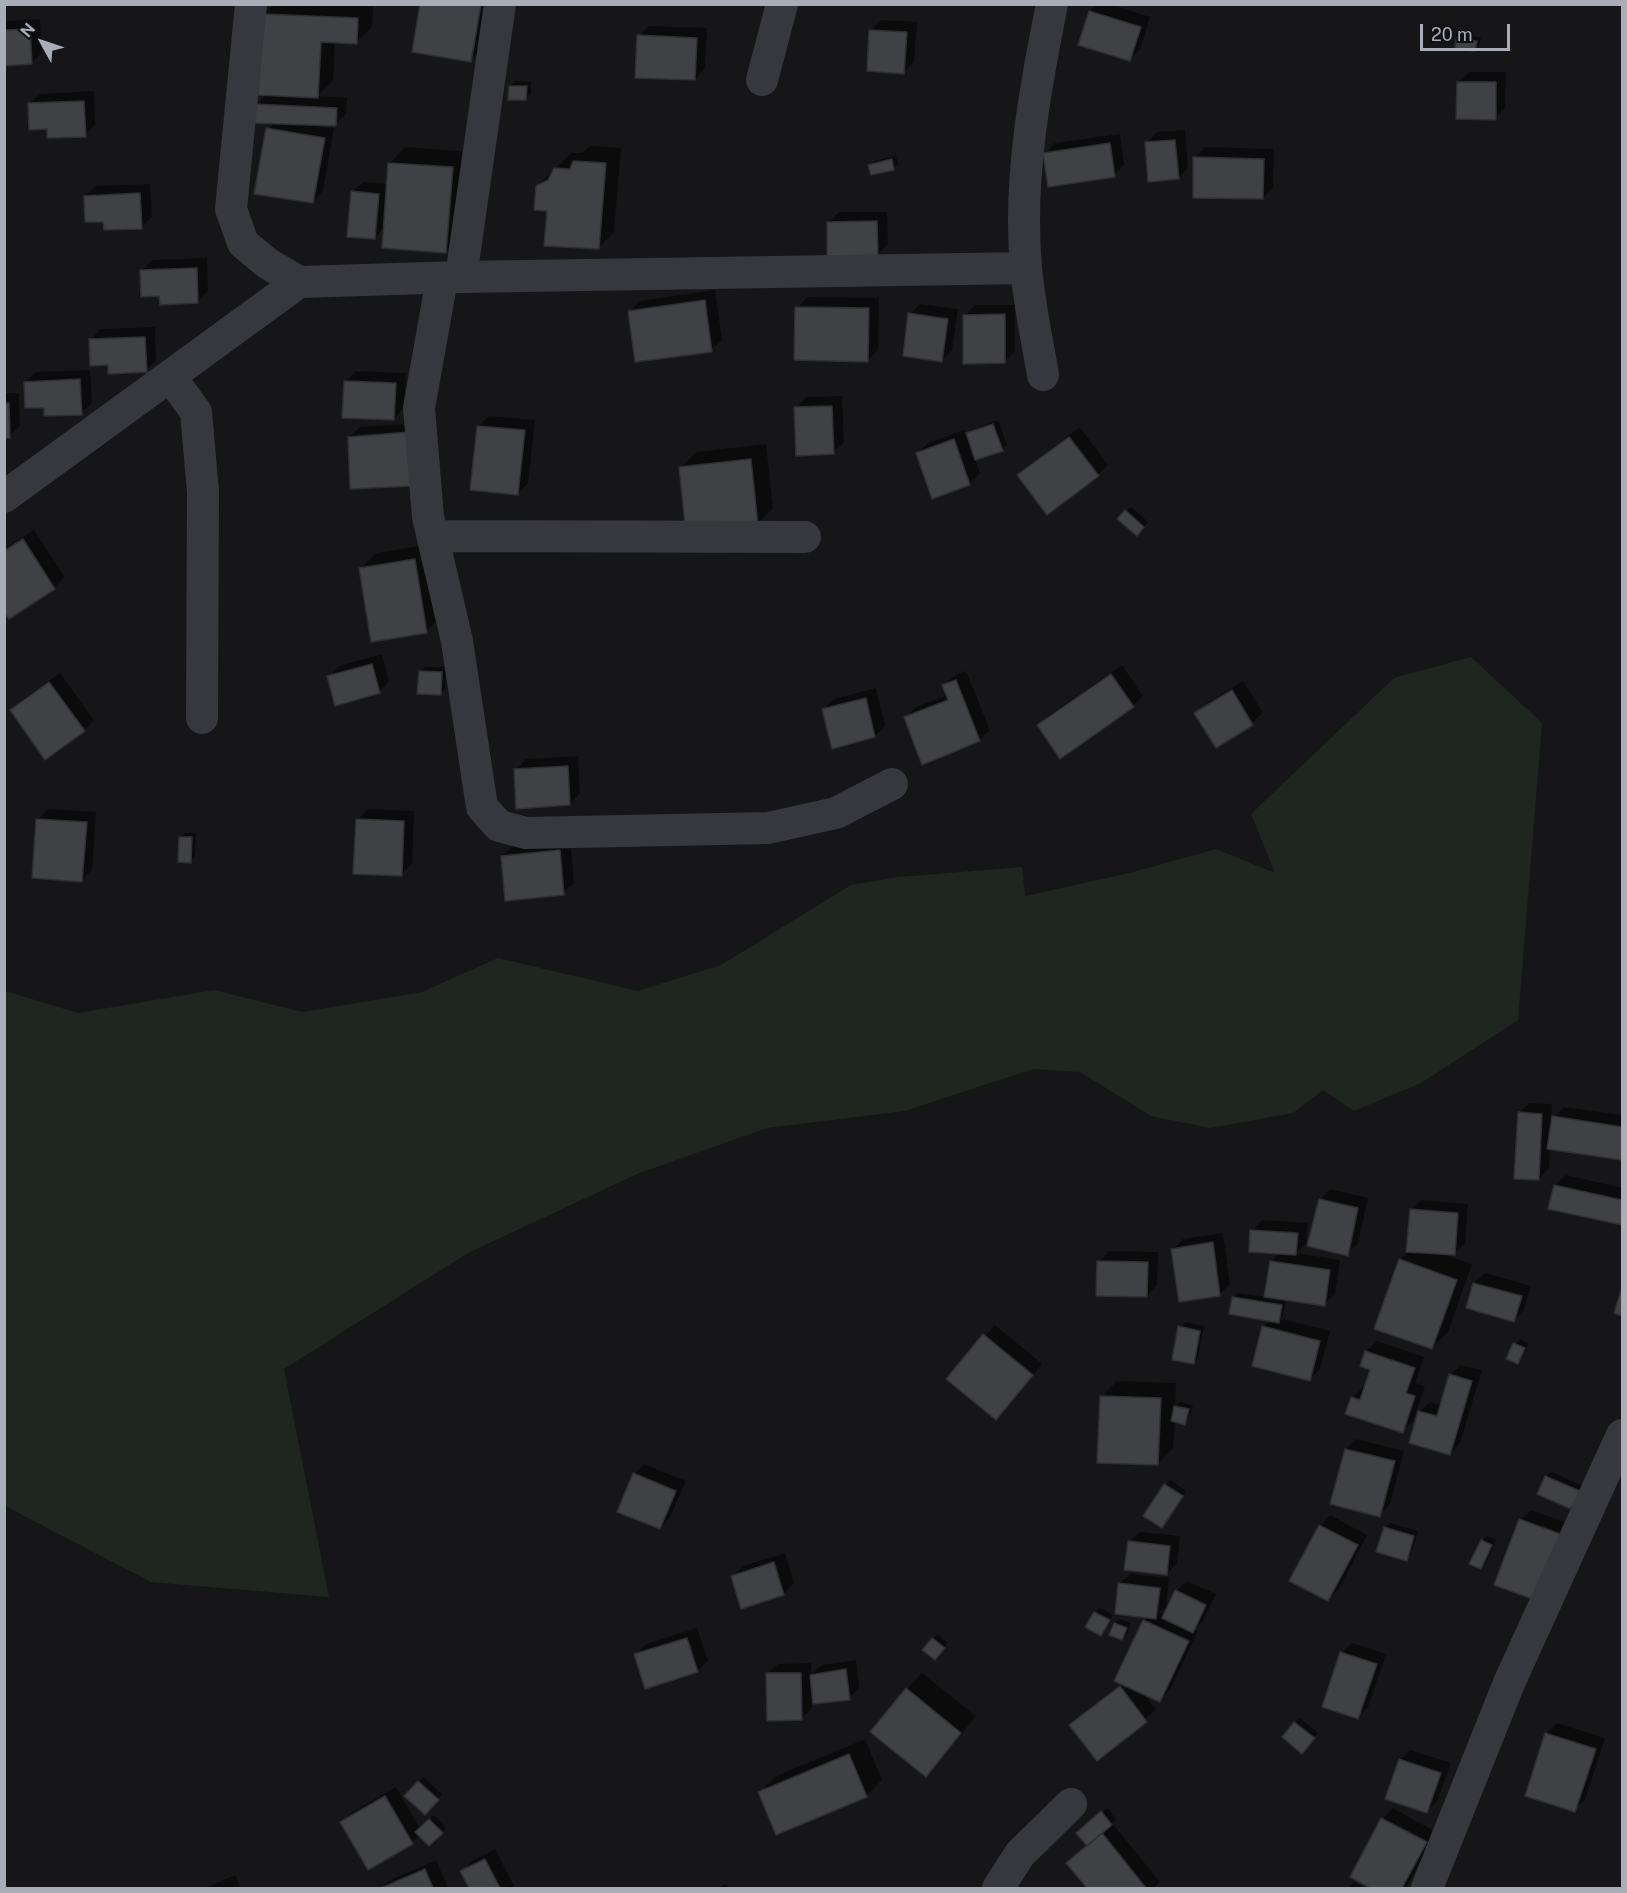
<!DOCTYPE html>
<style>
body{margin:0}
#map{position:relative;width:1627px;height:1893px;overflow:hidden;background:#161618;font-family:"Public Sans",sans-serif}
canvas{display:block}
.frame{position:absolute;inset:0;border:6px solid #a8adb8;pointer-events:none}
.north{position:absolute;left:12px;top:12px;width:60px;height:60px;-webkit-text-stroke:4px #111113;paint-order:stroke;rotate:310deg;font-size:16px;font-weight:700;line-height:24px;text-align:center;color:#a8adb8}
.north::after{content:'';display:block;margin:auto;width:21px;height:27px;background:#a8adb8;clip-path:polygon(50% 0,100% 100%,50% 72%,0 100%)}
.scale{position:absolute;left:1420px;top:24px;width:90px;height:27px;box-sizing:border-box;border:3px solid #a8adb8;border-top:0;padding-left:8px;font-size:18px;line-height:21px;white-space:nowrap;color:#a8adb8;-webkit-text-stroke:4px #111113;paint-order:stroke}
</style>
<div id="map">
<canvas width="1627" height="1893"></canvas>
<div class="frame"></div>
<div class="north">N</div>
<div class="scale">20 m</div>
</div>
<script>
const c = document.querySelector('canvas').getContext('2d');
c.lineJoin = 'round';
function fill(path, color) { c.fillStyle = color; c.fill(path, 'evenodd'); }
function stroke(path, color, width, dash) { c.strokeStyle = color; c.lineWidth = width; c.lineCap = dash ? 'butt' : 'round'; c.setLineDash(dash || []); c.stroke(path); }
fill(new Path2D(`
 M1471,657l71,66 -24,297 -97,63 -67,28 -31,-21 -30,23 -83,15 -59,-12 -71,-44 -47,-3 -128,42 -138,17 -130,46 -169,79 -184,116 45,228 -178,-15 -146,-76v-515l73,22 136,-23 88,22 120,-20 76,-34 140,33 83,-26 130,-80 48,-8 123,-10 3,29 105,-23 86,-24 59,24 -24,-59 143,-136z`), '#1e261f');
fill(new Path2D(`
 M274,4h99l-1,23 -16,15 -21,-1 -2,40 -16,15 30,2 -1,16 -11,10h-15l-1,2 15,2 -11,63 -11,11 -44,-73 7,-7 -19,-17 11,-11 -3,-80z
 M422,4h67l-9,46 -10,11z
 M1098,4h12l40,13 -10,32 -10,10 -40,-47z
 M40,19l2,34 -11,10 -27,1v-43z
 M881,20l36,2 -3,40 -10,10 -33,-41z
 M649,26l58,2 -2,40 -10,11 -56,-43z
 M1463,35l18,2 -1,7 -5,5 -17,-10z
 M1469,72h37l-1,36 -10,10 -36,-36z
 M515,81l16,1v12l-5,4 -16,-12z
 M94,91l1,34 -10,10 -37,-7 -19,-24 11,-10z
 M1185,130l3,38 -10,10 -31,-35 10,-11z
 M1120,134l4,31 -10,10 -70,-21 11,-11z
 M590,146l31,2 -7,84 -16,16 -61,-62 34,-33h11z
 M405,147l63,5 -7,83 -15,16 -61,-24 -11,11 -22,-46 11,-10 25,2 2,-21z
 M1205,147l69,2 -1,38 -10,11 -68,-40z
 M896,156l2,8 -5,4 -23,-3 5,-4z
 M150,184l2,33 -11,10 -36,-7 -20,-24 11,-10z
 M839,212h48l1,32 -11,11 -48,-33z
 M207,258l1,33 -11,11 -36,-8 -19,-23 10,-11z
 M715,290l7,50 -11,10 -81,-39 10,-10z
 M807,297l72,1 -1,52 -10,10 -71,-52z
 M920,304l38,5 -6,41 -10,10 -32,-46z
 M975,305h40v46l-10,10 -41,-45z
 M155,327l1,33 -10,11 -37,-7 -19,-24 11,-11z
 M90,370l2,33 -11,10 -36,-7 -20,-24 11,-10z
 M356,371l50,2 -2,35 -10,11 -48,-38z
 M4,393h15l1,33 -11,10 -5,1z
 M842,396l2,46 -10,10 -38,-44 10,-11z
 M489,416l46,4 -7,63 -10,10 -40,-67z
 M998,420l9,25 -5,5 -27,9 5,14 -11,11 -51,-31 10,-10 36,-13 2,5 7,-6z
 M420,423l2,51 -73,-37 11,-10z
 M1080,427l28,38 -10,10h-79l11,-10z
 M766,444l7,64 -16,16 -76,-57 16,-15z
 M1131,507l17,15 -6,7 -16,-18z
 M34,530l31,47 -11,11 -45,29 -5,-7v-61z
 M431,544l11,72 -16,15 -66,-62 16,-16z
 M382,654l7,27 -10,11 -50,-15 10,-11z
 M1122,665l21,31 -10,10 -94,19 10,-10z
 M425,667h21l-1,22 -5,5 -20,-23z
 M966,671l24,59 -11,10 -73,-22 10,-11 32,-12 -4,-9 11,-11z
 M60,673l34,47 -10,10 -72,-19 10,-11z
 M1243,681l20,32 -11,10 -36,22 -20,-32 11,-10z
 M876,688l9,38 -10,10 -51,-27 10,-10z
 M578,756l2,37 -10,11 -54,-34 10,-11z
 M48,809l48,3 -4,58 -10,10 -44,-61z
 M368,809l46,2 -2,53 -11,10 -44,-54z
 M185,833h11l-1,23 -5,5 -9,-23z
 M570,840l4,43 -11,10 -61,-37 11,-10z
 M1530,1103l22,1 -1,16 13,-13 58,8v44l-72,-11 -1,20 -10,11 -20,-66z
 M1566,1175l56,13v36l-72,-17 5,-22z
 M1330,1189l38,9 -10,45 -11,11 -27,-54z
 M1421,1200l47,4 -3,39 -11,11h-11l29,10 -24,68 -16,16 -32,-88 10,-10 1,-40z
 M1262,1220l46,3 -2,20 -10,10 44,7 -5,34 -11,10 -38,-5 -3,17 -2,3 49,12 -10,38 -10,10 -47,-52 8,-7 -38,-22 5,-5 28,4 5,-36 10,-9 -29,-21z
 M1223,1233l7,51 -10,10 -47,-45 10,-10z
 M1109,1251l49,1 -1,33 -10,11 -48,-34z
 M1485,1273l46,13 -7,24 -10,10 -40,-37z
 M1185,1322l19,4 -6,32 -4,5 -14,-36z
 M995,1325l47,39 -36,43 -58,-28z
 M1520,1339l9,5 -7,14 -4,4 -3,-18z
 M1377,1341l47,16 -9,26 10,3 -12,35 -11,10 -50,-33 11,-11 2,1 7,-19 -6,-17z
 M1461,1365l21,5 -22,73 -10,11 -31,-42 11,-10 12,3 8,-30z
 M1117,1381l59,2 -1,25 5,-6 13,3 -4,13 -5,5 -9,-2 -2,27 -15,16 -57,-67z
 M1356,1439l48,12 -14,53 -10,11 -34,-66z
 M644,1464l42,17 -16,36 -10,11 -26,-54z
 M1551,1472l32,14 -12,21 -32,-14 7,-17z
 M1170,1480l16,11 -20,30 -21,-6z
 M1531,1510l41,15 -24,63 -28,-68z
 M1330,1515l37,20 -28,54 -11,10 -8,-73z
 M1390,1523l28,8 -7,23 -5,5 -21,-31z
 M1140,1532l40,4 -3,27 -11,11 -37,-32z
 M1487,1536l9,4 -10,23 -5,4 1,-26z
 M785,1553l9,30 -11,11 -51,-17 11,-11z
 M1130,1574l39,4 -3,29 -6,5 5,3 11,-24 11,-10 29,13 -13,27 -8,8 3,2 -28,59 -11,11 -16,-8 13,17 -59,49 -26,-34 51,-42 -6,-3 28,-59 5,-5 -30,-32z
 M1100,1608l13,7 -12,19 -6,-22z
 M1120,1619l11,4 -4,11 -5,4 -7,-14z
 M697,1628l11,33 -11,10 -61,-17 10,-10z
 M938,1634l10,9 -9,10 -6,-14z
 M1352,1643l34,11 -18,53 -10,10 -16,-64z
 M856,1660l3,28 -10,10 -38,-4 1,14 -11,11 -34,-45 11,-10 33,-1v12l11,-10z
 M922,1673l54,43 -35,43 -16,16 -18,-86z
 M1300,1718l18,15 -11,14 -23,-10z
 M1557,1723l48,15 -20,62 -11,10 -28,-77z
 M865,1739l17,41 -16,16 -106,-4 16,-16z
 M1410,1750l41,13 -14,38 -10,10 -27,-51z
 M423,1777l19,17 -12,14 -24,-12z
 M396,1787l24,42 14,-14 12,13 -17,16 -9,-9 -8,7 -70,-19 10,-11z
 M1107,1808l9,11 -4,4 48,59 -7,6h-64l-21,-25 19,-18 -5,-17z
 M1393,1808l43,24 -30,56h-33l-21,-11 30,-58z
 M495,1849l20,39h-44l-9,-17 10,-10z
 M436,1860l12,28h-67l9,-8z
 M235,1875l6,13h-35l2,-1z
 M1354,1882l11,6h-17z
 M726,1884l2,4h-10z`), '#0007');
const building = new Path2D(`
 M420,4h61l-10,58 -59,-10z
 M1089,11l52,16 -11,34 -52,-16z
 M263,14l95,4 -1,26 -36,-2 -3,56 -60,-3z
 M30,29l2,35 -28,2v-36z
 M869,30l38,2 -3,42 -37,-3z
 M637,35l60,3 -2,42 -60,-2z
 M1456,39l21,2 -2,10 -20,-2z
 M1457,82h39v38l-40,-1z
 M509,86h18l-1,14h-18z
 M84,101l2,36 -39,1v-9l-18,1 -1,-27z
 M254,104l83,4 -1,18 -82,-3z
 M266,128l59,10 -12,65 -59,-9z
 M1175,140l4,39 -31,3 -3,-40z
 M1110,143l5,34 -67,10 -5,-34z
 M1193,157l71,2 -1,40 -70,-1z
 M892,159l2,11 -23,5 -3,-10z
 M573,161l33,2 -7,86 -55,-3 3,-35 -13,-1 2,-24 12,-6 6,-12 16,1z
 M388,163l65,4 -7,86 -64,-5z
 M351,191l28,3 -4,45 -28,-2z
 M140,193l2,36 -38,1 -1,-8h-18l-1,-26z
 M877,221l1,35 -51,1v-35z
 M197,268l1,35 -38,2 -1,-9 -18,1 -1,-27z
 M705,300l7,52 -77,10 -7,-51z
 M795,307l74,1 -1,54 -74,-2z
 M908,313l40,6 -6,43 -39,-6z
 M1005,314v49l-42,1v-49z
 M145,337l2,35 -39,2v-9l-18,1 -1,-27z
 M80,379l2,36 -38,1v-8h-19l-1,-26z
 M344,381l52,2 -2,37 -52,-2z
 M4,403h5l1,35h-6z
 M832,406l2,48 -38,2 -2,-49z
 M993,424l10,27 -28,9 -9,-27z
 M477,426l48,4 -7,65 -48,-5z
 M410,432l2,54 -62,3 -2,-52z
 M1069,437l30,39 -52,39 -30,-40z
 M954,439l16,46 -38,14 -16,-46z
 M751,459l7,67 -72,8 -7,-67z
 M1125,510l19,17 -7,9 -20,-17z
 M23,539l32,50 -46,30 -5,-6v-62z
 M415,559l12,74 -56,9 -12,-74z
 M372,664l8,29 -45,13 -8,-30z
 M419,671l23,1 -1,23 -24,-1z
 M1111,674l23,33 -74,52 -23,-34z
 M956,680l24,61 -58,24 -18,-48 44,-17 -6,-15z
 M49,682l36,49 -40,29 -35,-50z
 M1232,690l21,35 -37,23 -22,-35z
 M866,698l9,39 -43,12 -10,-40z
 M568,766l2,39 -54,4 -2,-40z
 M36,819l51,3 -5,60 -50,-4z
 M356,819l48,2 -2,55 -49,-2z
 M179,837h13l-1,26 -13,-1z
 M560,850l4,45 -59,6 -4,-45z
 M1518,1112l24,2 -3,66 -25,-1z
 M1552,1116l70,11v33l-75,-11z
 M1554,1185l68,15v25l-74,-16z
 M1319,1199l39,9 -10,48 -41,-10z
 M1410,1209l48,4 -3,42 -49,-3z
 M1250,1230l48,3 -2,22 -47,-3z
 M1213,1242l7,54 -41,6 -8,-53z
 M1399,1259l58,21 -25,69 -58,-20z
 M1097,1261l51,1 -1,35 -51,-1z
 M1270,1261l60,9 -5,36 -61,-9z
 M1473,1283l49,13 -8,26 -48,-14z
 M1622,1287v29l-8,-3z
 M1232,1297l50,8 -3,18 -50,-9z
 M1178,1326l22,5 -6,33 -22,-4z
 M1262,1326l58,15 -10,40 -58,-15z
 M983,1334l50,41 -37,45 -50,-41z
 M1513,1343l12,5 -7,16 -12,-5z
 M1365,1351l50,17 -9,25 9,3 -12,37 -58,-19 6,-17 9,3 10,-30 -10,-4z
 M1449,1374l23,7 -22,74 -41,-12 9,-32 19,5z
 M1100,1396l61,2 -3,67 -61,-2z
 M1174,1406l15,3 -4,16 -14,-4z
 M1345,1449l50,12 -15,56 -50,-13z
 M633,1473l43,18 -16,38 -43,-17z
 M1545,1476l35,15 -9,18 -34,-15z
 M1164,1484l19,12 -21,32 -19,-12z
 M1519,1519l44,16 -25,66 -44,-16z
 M1319,1525l39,20 -30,56 -39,-20z
 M1384,1527l30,9 -7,25 -31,-9z
 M1481,1540l11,5 -11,24 -12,-5z
 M1128,1541l42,5 -3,29 -43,-5z
 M774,1562l10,33 -43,14 -10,-33z
 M1118,1583l42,5 -4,31 -41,-5z
 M1175,1590l31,15 -13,28 -31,-15z
 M1094,1612l16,8 -9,16 -16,-9z
 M1143,1620l46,21 -29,61 -46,-21z
 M1114,1623l13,5 -5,12 -13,-5z
 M687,1638l11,34 -53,17 -11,-35z
 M932,1638l13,10 -10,12 -13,-10z
 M1340,1652l37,12 -19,55 -36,-12z
 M846,1669l4,31 -37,4 -3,-29z
 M766,1673h35l1,47 -35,1z
 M1120,1686l27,36 -50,39 -28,-36z
 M906,1688l55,45 -35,44 -56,-45z
 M1294,1722l21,16 -13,16 -20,-17z
 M1545,1733l51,16 -21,63 -50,-16z
 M849,1754l18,43 -91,38 -18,-43z
 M1399,1759l42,14 -14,40 -42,-14z
 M418,1781l21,19 -14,15 -21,-19z
 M385,1796l28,48 -45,26 -28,-48z
 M1101,1811l11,14 -25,21 -11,-13z
 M1381,1818l46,24 -25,46h-32l-20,-11z
 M429,1819l14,14 -14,13 -14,-14z
 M1102,1833l44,55h-59l-21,-25z
 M485,1859l15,29h-31l-9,-17z
 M425,1869l8,19h-52z`);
fill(building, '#404145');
stroke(building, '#303034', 1.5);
stroke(new Path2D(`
 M251,4l-20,205 12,34 24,20 32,19 162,-5 565,-9
 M762,80l20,-76
 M461,277l39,-273
 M442,279l-23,129 9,109 29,124 25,166 17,19 27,7 242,-5 68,-15 56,-29
 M1043,375c-6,-36 -14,-72 -17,-108 -8,-86 9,-178 26,-263
 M170,376l26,36 7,80 -1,226
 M4,497l295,-215
 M433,536l372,1
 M998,1888l22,-34 51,-50
 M1427,1888l82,-205 113,-248`), '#37383d', 32);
</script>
